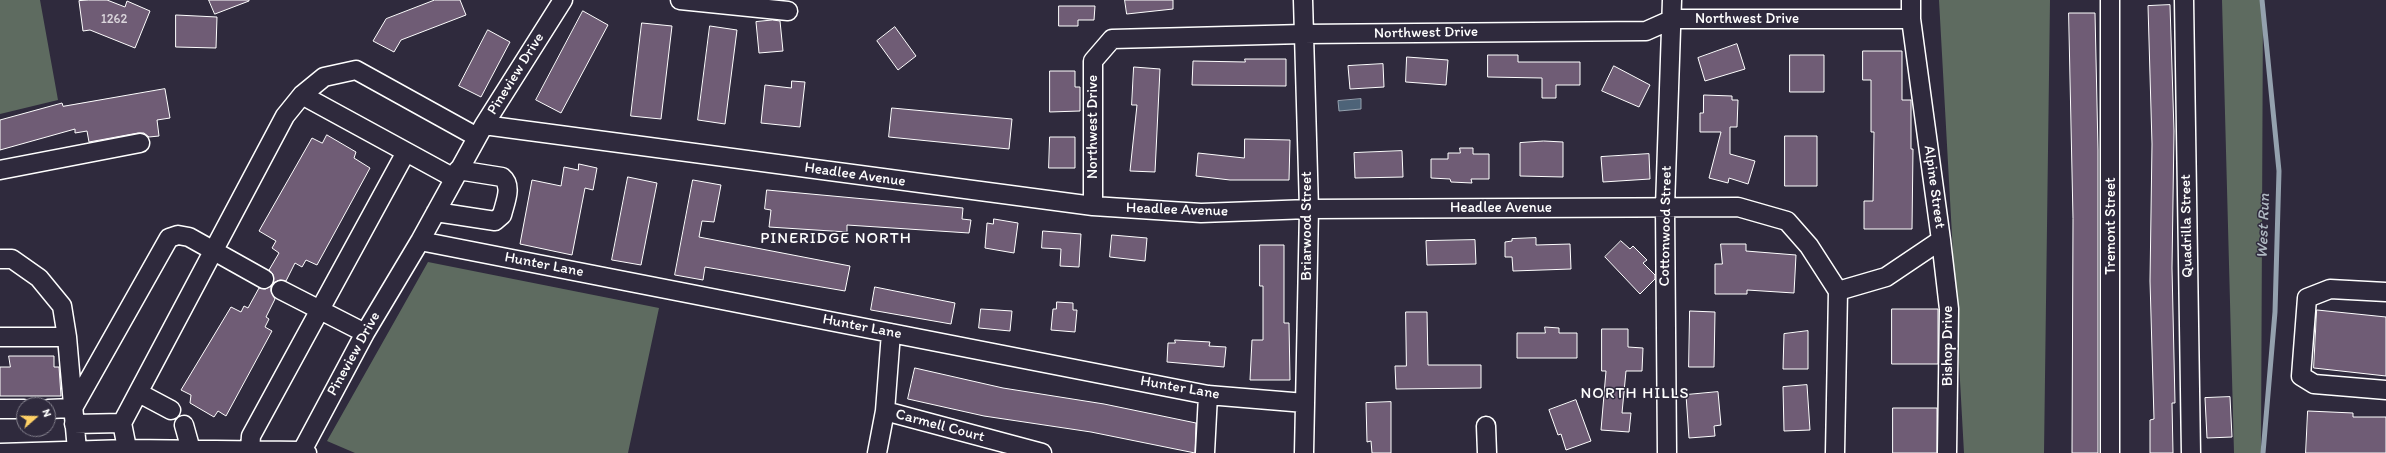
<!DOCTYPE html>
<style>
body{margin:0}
#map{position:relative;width:2386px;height:453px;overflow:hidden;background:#2f2a3d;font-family:Itim,sans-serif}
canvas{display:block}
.north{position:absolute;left:16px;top:397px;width:40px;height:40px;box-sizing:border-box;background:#2f2a3d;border:1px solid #827f8b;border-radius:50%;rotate:70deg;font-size:11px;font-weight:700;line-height:16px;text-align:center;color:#fff}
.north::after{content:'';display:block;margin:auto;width:14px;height:18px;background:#ffd166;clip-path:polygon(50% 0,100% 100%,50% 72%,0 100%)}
</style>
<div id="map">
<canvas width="2386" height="453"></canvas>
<div class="north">N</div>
</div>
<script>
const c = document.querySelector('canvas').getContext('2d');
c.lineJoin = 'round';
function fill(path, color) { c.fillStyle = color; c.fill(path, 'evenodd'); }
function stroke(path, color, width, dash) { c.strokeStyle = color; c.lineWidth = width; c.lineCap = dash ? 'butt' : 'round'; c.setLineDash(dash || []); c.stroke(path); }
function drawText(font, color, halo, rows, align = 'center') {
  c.font = font + ' Itim,sans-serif'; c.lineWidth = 3; c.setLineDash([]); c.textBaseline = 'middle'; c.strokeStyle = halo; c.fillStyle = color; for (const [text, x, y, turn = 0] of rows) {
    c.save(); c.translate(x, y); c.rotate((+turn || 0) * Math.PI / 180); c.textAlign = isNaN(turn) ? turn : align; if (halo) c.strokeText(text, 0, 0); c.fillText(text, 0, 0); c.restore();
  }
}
fill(new Path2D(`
 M0,0h40l18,100 -58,14z
 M1939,0h111l-6,453h-80z
 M2222,0h41l-2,453h-27z
 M428,262l231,46 -31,145h-273l-28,-12z`), '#5e6b60');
const water = new Path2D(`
 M1361,99v10l-22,2 -1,-10z`);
fill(water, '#4d6378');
stroke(water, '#94a1ae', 1);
stroke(new Path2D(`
 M2262,0l17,171 -4,141 -12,141`), '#94a1ae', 5);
const building = new Path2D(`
 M89,0h18l18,7 2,-6 23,10 -15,37 -45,-18 -7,1 -4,-30z
 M209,0h40v1l-34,13z
 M435,0h25l6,15 -65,25 -7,12 -21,-11 13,-22z
 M1125,0h48v9l-46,5z
 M2170,5l4,126 -2,137 3,135h-3l1,50h-23v-33l4,-1 -4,-138 2,-137 -4,-138z
 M1059,6h36l-1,14h-16v6h-19z
 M583,11l25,14 -47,88 -25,-13z
 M2069,13h26l3,137v303h-26l1,-234z
 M176,15l41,2 -1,31 -40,-1z
 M773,20l7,1 3,30 -24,2 -3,-31z
 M642,23l30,3 -11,93 -30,-3z
 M710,26l27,4 -12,94 -27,-4z
 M895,27l21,29 -18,14 -21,-29z
 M488,30l22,12 -29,55 -22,-11z
 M1737,44l8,25 -40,12 -7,-23z
 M1863,51h39v49h9v49h2l-1,80h-48v-28h9l1,-69h-3v-52h-8z
 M1488,55h30v7h62v23h-24v13h-14v-20l-54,-1z
 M1790,55h34v37h-34z
 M1407,57l41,3 -2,25 -40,-3z
 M1245,59h41v27l-94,-1 1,-24 52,1z
 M1383,64l1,23 -34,2 -2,-23z
 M1614,66l36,19 -11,22 -37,-16z
 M1134,67l26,2 -5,103 -25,-1 7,-66h-5z
 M1050,71h25v16h5v24l-30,1z
 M792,81l13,1 -5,45 -39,-4 4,-38 26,3z
 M165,89l5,29 -13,2 2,16 -10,1 -5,-4h-6l-49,9 -2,-11 -12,2v-4l-75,21v-30l62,-17 1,3z
 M1704,95l28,1v4h6l-1,27h-7v27l25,7 -7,23 -19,-6 -1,5 -19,-5 12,-46h-21v-19h3z
 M892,108l120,11 -3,30 -120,-12z
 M327,135l29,17 -2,6 16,10 -53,97 -11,-5 -4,7 -7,-4 -9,18 -6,-1 -7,3v-9l-4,-4 10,-17 -7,-5 4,-7 -17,-10 53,-93 10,5z
 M1785,136h32v50h-32z
 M1050,137h25v31h-26z
 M1245,139l45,1 -1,40h-59l-34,-4 2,-23 46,5z
 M1544,141l19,1v35l-43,-1v-33z
 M1460,148h13v6h16v25h-18l1,4 -21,-1 -1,-3 -19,-1v-19h17v-6h12z
 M1402,151l1,26 -48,1 -1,-25z
 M1649,154l1,25 -47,3 -2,-25z
 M579,164l18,4 -4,22 -8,-2 -13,67 -52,-11 12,-64 29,6 3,-19 14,3z
 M628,177l29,6 -16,82 -29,-5z
 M693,180l28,5 -7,37 -12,-1 -3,16 151,29 -5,25 -140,-24 -2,13 -28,-5z
 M767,190l196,18 -1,11 9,1 -2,13 -122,-8v7l-78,-5 2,-17 -6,-1z
 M994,219l24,4 -4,30 -29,-5 2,-25 6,1z
 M1043,231l38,3 -2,33 -19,-1 1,-17 -19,-1z
 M1112,235l35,3 -2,23 -35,-4z
 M1536,238v7l34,-1 1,25 -58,2 -1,-14h-7v-15l7,-1v-2z
 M1475,240l1,24 -49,1 -1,-24z
 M1621,241l9,8 3,-3 14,14 -4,3 12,12v4l-15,15 -35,-37z
 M1721,244h25v7l50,4 -2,38 -47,-3v4h-32v-30h7z
 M1260,245h24v78h5l1,57h-40l2,-40h11v-54h-3z
 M271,286v5l4,8 -9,18 3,2 -4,8 7,4 -46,85 -8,-5 -4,6 -24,-14 1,-8 -10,-5 50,-83 10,5 3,-6 4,2 11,-20 6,1z
 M875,287l80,16 -4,21 -80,-14z
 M1057,302l16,1v7h4l-2,22 -24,-2 2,-21h3z
 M981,309l31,2 -2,20 -31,-3z
 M1892,309h46v55h-46z
 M2317,310l69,7v59l-72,-8z
 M1690,311l25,1 -1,55h-25z
 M1406,312h21l1,53h53v23l-85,1 -1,-23h11z
 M1545,327l14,1v5h18v25h-60v-25h28z
 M1602,329h26v18l15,1 -1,23h-16l-4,42h9l-2,19 -28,-2 5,-59h-4z
 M1808,331v38h-25l1,-35z
 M1175,340l35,2 -1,4 17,1 -2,20 -57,-5 1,-19h7z
 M9,356h45v11h5l2,29h-61v-29h10z
 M915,368l88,20 101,16 92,19 -1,30 -104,-21 -107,-16 -76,-17z
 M1807,385l3,45 -26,1 -1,-44z
 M1718,392l3,33 -7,1 1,10 -26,2 -3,-43z
 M2230,397l2,40 -25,1 -2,-40z
 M1576,400l15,41 -25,9 -5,-16 -3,1 -9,-25z
 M1391,402v51h-19l-1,-12 -4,1 -1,-39z
 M1893,408h44v45h-44z
 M2308,411l45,2v4h33v36h-80z`);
fill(building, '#6f5c75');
stroke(building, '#fff', 1);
const minor = new Path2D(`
 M680,0l108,11
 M1303,0l6,209 -5,244
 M2110,0v453
 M2184,0l7,453
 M302,95l152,83
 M484,125l609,81 108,7 108,-4 429,-2 49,14 22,25 29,45
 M0,170l140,-27
 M1093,206v-145l19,-22 191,-5 343,-3 27,-12h238
 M436,212l59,9 7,-6c3,-13 11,-29 0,-38l-44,-7
 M1941,240l8,69 -2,144
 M420,241l788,154 97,8
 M0,259h12l27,19 23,28 5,31 10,113
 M281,290l84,43
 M1838,291l48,-14 55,-37 -30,-221v-19
 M2386,292l-56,-3 -23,9 -6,78 13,8 72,6
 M0,337h67
 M139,393l32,17
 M0,409h24
 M48,409l25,-1 96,-170 9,-3 11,2 75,42
 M885,411l157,42
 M74,424l48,-1
 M184,425l7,25
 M1486,426l1,27
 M250,450l1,-14 155,-284
 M302,451l63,-118 55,-92 64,-116 79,-125
 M0,453l128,-4 174,2 5,2
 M128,453l-6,-30 163,-307 17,-21 22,-18 32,-7 121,67
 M877,453l8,-42 6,-78
 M1205,453l3,-58
 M1667,453l-2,-246 7,-207
 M1835,453l3,-162`);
stroke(minor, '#fff', 21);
stroke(minor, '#2f2a3d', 18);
drawText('13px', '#dbd6dc', null, [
 ["1262",114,20]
]);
drawText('15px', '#fff', '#2f2a3d', [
 ["Northwest Drive",1747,19],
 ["Northwest Drive",1426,33,-1],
 ["Pineview Drive",516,74,-58],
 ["Northwest Drive",1093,127,-90],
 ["Headlee Avenue",855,175,8],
 ["Alpine Street",1934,187,82],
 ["Headlee Avenue",1501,208],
 ["Headlee Avenue",1177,210,2],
 ["Briarwood Street",1307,226,-90],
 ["Cottonwood Street",1666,226,-89],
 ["Tremont Street",2111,226,-90],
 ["Quadrilla Street",2187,226,-91],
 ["Hunter Lane",544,265,11],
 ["Hunter Lane",862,327,11],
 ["Bishop Drive",1948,346,-90],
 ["Pineview Drive",354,354,-61],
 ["Hunter Lane",1180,388,10],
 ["Carmell Court",940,426,15]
]);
drawText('italic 16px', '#afb9c2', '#2f2a3d', [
 ["West Run",2264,226,-88]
]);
c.letterSpacing = '1px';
drawText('16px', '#fff', '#2f2a3d', [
 ["PINERIDGE NORTH",836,239],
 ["NORTH HILLS",1635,394]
]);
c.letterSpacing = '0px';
</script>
